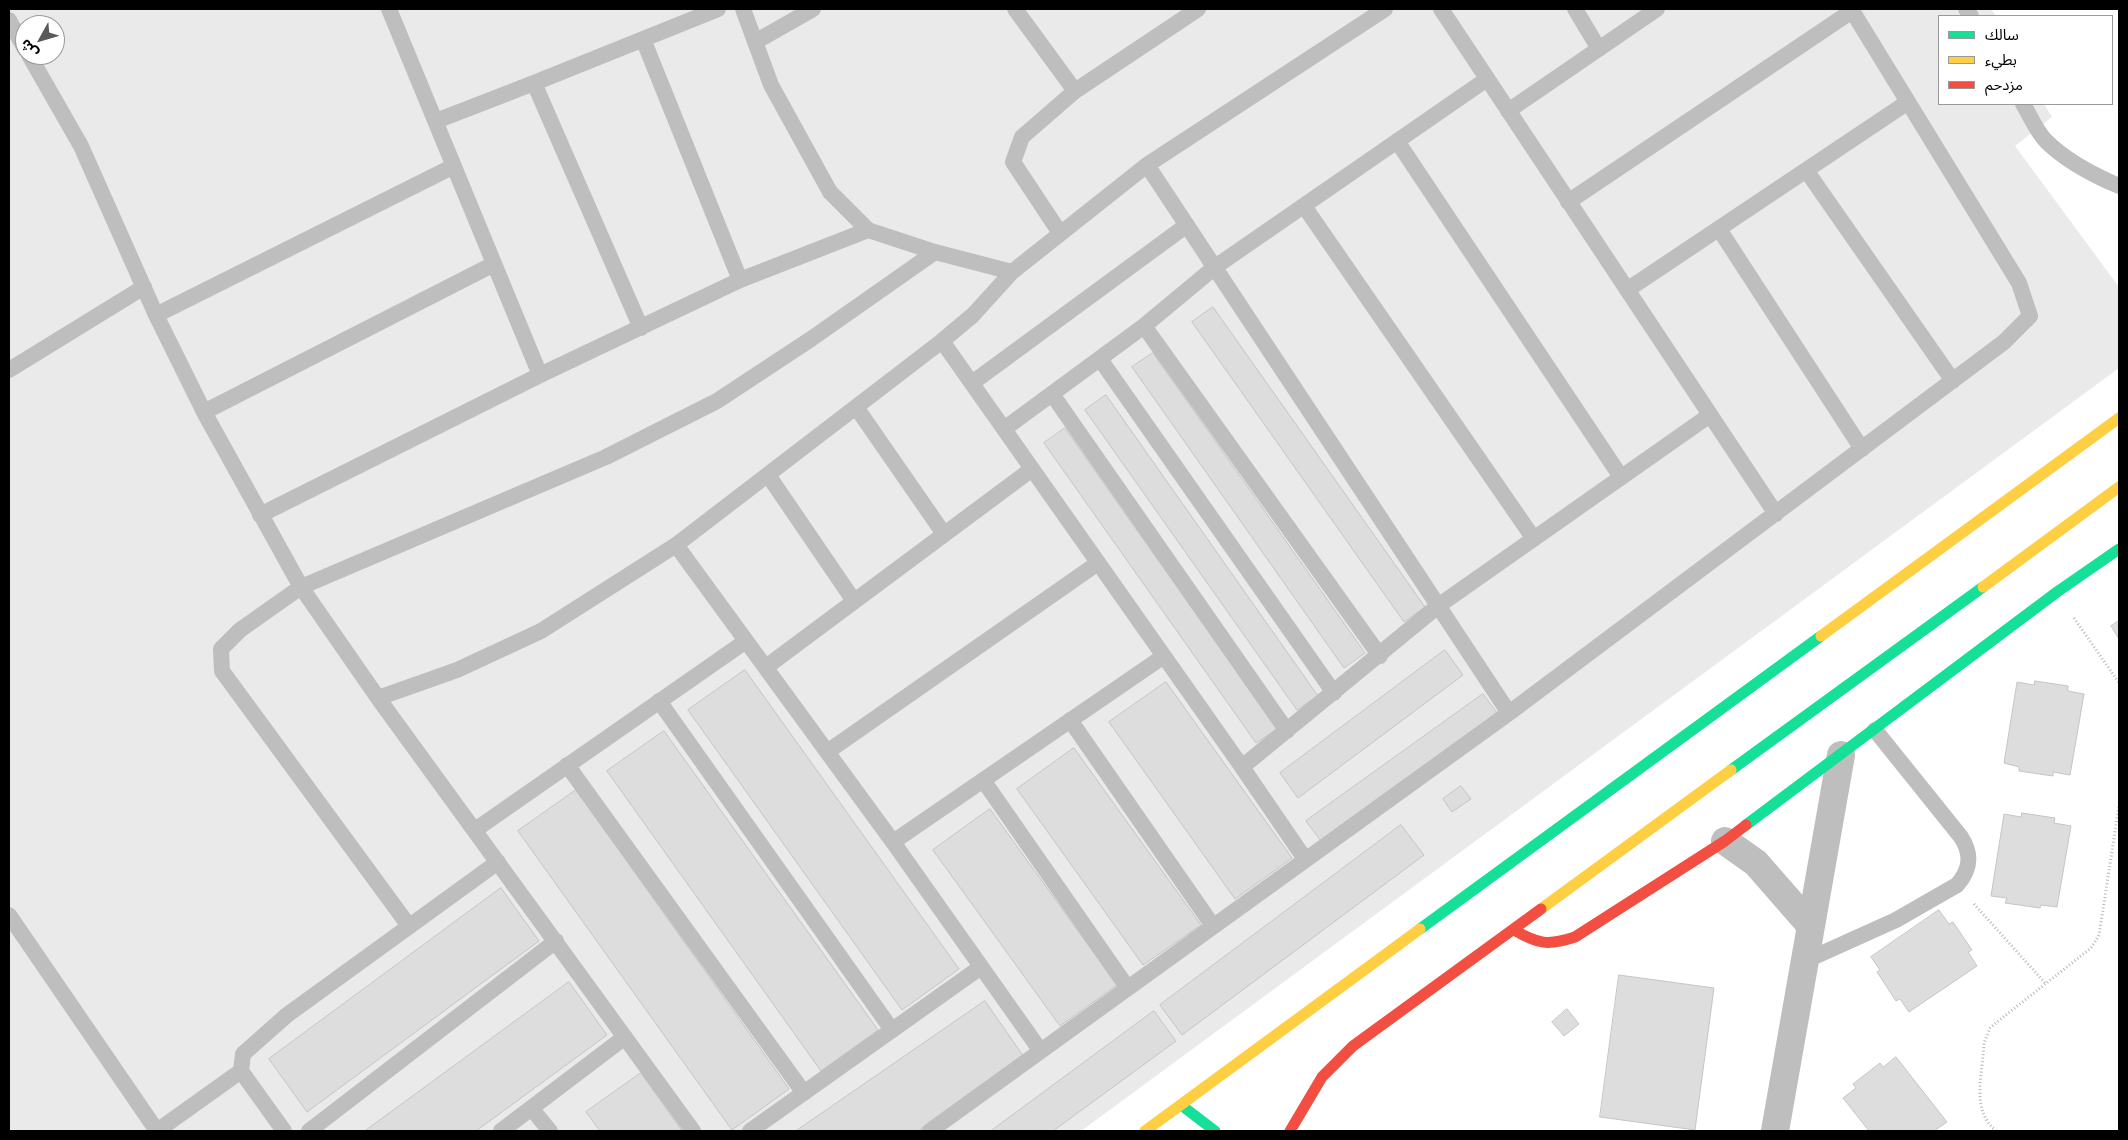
<!DOCTYPE html>
<meta charset="utf-8">
<style>
body{margin:0}
#map{position:relative;width:2128px;height:1140px;overflow:hidden;background:#fff;font-family:Montserrat,"Noto Sans Arabic",sans-serif}
canvas{display:block}
.frame{position:absolute;inset:0;border:10px solid #000;pointer-events:none}
.legend{position:absolute;left:1938px;top:15px;width:175px;height:90px;box-sizing:border-box;background:#fff;border:1px solid #999;margin:0;padding:6px 9px;list-style:none;font-size:15px;color:#000}
.legend li{display:flex;align-items:center;gap:10px;height:25px}
.legend b{width:25px;border:1px solid #999}
.north{position:absolute;left:15px;top:15px;width:50px;height:50px;box-sizing:border-box;background:#fff;border:1px solid #999;border-radius:50%;rotate:231deg;font-size:14px;font-weight:700;line-height:20px;text-align:center;color:#000}
.north::after{content:'';display:block;margin:auto;width:18px;height:22px;background:#595959;clip-path:polygon(50% 0,100% 100%,50% 72%,0 100%)}
</style>
<div id="map">
<canvas width="2128" height="1140"></canvas>
<div class="frame"></div>
<ul class="legend">
<li><b style="height:6px;background:#16e098"></b>سالك</li>
<li><b style="height:6px;background:#ffcf43"></b>بطيء</li>
<li><b style="height:6px;background:#f24e42"></b>مزدحم</li>
</ul>
<div class="north">ش</div>
</div>
<script>
const c = document.querySelector('canvas').getContext('2d');
c.lineJoin = 'round';
function fill(path, color) { c.fillStyle = color; c.fill(path, 'evenodd'); }
function stroke(path, color, width, dash) { c.strokeStyle = color; c.lineWidth = width; c.lineCap = dash ? 'butt' : 'round'; c.setLineDash(dash || []); c.stroke(path); }
fill(new Path2D(`
 M9,9h1982l5,7h-57v88h105l8,13 -37,29 104,141v81l-1038,763h-1072zM25,25h30v30h-30z`), '#eaeaea');
const building = new Path2D(`
 M1213,307l212,300 -21,15 -212,-300z
 M1153,353l212,300 -21,15 -212,-301z
 M1106,395l212,301 -21,14 -212,-300z
 M1065,428l212,301 -21,14 -212,-300z
 M2119,621v18l-8,-13z
 M1445,650l18,25 -165,123 -18,-25z
 M745,670l214,299 -57,41 -214,-300z
 M2035,681l33,5v5l16,3 -14,81 -17,-3v4l-34,-5v-4l-15,-4 13,-81 17,3z
 M1166,682l126,176 -57,41 -126,-177z
 M1483,694l15,20 -177,127 -15,-20z
 M664,731l214,299 -57,41 -214,-300z
 M1074,748l127,177 -58,40 -126,-176z
 M1461,786l10,13 -19,13 -9,-13z
 M576,790l213,299 -57,41 -214,-299z
 M990,809l127,176 -57,41 -127,-176z
 M2022,813l33,5 -1,5 17,3 -14,81 -16,-2 -1,3 -35,-5 2,-5 -16,-2 13,-82 17,3z
 M1401,825l23,30 -242,180 -22,-30z
 M501,888l38,53 -232,171 -38,-53z
 M1939,910l10,14 4,-2 19,28 -4,2 9,14 -68,46 -9,-13 -4,2 -19,-29 3,-2 -9,-13z
 M1619,975l95,13 -19,142 -95,-13z
 M569,982l38,53 -131,96h-111z
 M985,1001l39,56 -106,74h-122z
 M1567,1009l12,15 -15,12 -12,-14z
 M1154,1011l22,30 -123,90h-62z
 M1896,1057l51,65 -13,9h-65l-26,-33 13,-10 -3,-4 27,-21 3,4z
 M641,1073l41,58h-82l-14,-19z`);
fill(building, '#ddd');
stroke(building, '#c5c5c5', 1);
stroke(new Path2D(`
 M2074,618l45,65
 M1974,904l72,80
 M1996,1131c-26,-22 -13,-57 -12,-88l6,-15 7,-6 94,-74 8,-13 20,-129`), '#b8b8b8', 3, [1, 2.5]);
stroke(new Path2D(`
 M389,9l151,366
 M743,9l28,76 59,107 38,38 67,22 77,20
 M1015,9l60,82 123,-82
 M1441,9l335,505
 M1575,9l24,40
 M1966,9l5,7
 M9,20l16,29
 M643,39l97,241
 M755,42l58,-33
 M29,55l52,91 75,169 48,97 97,175 77,111 315,433
 M534,83l184,-74
 M2023,104c7,11 13,27 23,37 20,20 47,34 73,45
 M1508,111l149,-102
 M436,121l98,-38 107,245
 M1397,141l224,336
 M1147,165l362,548
 M1806,170l147,211
 M1568,202l284,-191
 M1304,206l230,333
 M1719,229l143,220
 M1060,233l-47,-71 9,-25 53,-46
 M1627,290l281,-188
 M156,315l298,-149
 M1144,326l236,330
 M1100,359l234,334
 M9,370l135,-83
 M972,383l215,-158
 M1052,394l235,337
 M856,407l88,127
 M204,412l290,-148
 M1004,429l140,-103 71,-59 272,-188
 M768,475l86,126
 M260,515l280,-140 200,-95 128,-50
 M766,667l266,-198
 M378,698l79,-28 84,-39 135,-86
 M659,701l233,329
 M1070,720l143,206
 M827,752l271,-189
 M567,765l237,328
 M1242,767l-300,-426 31,-26 39,-43 135,-107 238,-156
 M983,780l144,207
 M475,830l271,-189
 M893,842l-217,-297 266,-204
 M1305,859l-63,-92 196,-161 272,-191
 M9,915l148,216 84,-60
 M409,926l-187,-255 -1,-22 19,-19 61,-43 305,-130 111,-56 94,-62 124,-87
 M1805,961l91,-41 61,-35c14,-16 15,-31 4,-48l-86,-107
 M1040,1050l-147,-208 271,-186
 M531,1108l19,23
 M284,1131l-43,-60 2,-17 44,-39 211,-153
 M309,1131l247,-190
 M501,1131l124,-94
 M750,1131l231,-164
 M930,1131l579,-418 495,-371 26,-26 -11,-33 -168,-274`), '#bebebe', 16);
stroke(new Path2D(`
 M1725,841l31,22 55,63
 M1775,1131l66,-376`), '#bebebe', 28);
stroke(new Path2D(`
 M1731,770l252,-183
 M1746,825l311,-233 62,-43
 M1420,929l401,-293
 M1181,1105l34,26`), '#16e098', 11);
stroke(new Path2D(`
 M1983,587l136,-100
 M1821,636l298,-218
 M1541,909l190,-139
 M1145,1131l275,-202`), '#ffcf43', 11);
stroke(new Path2D(`
 M1514,930c24,14 34,16 61,7l150,-96 21,-16
 M1290,1131l32,-54 31,-31 188,-137`), '#f24e42', 11);
</script>
